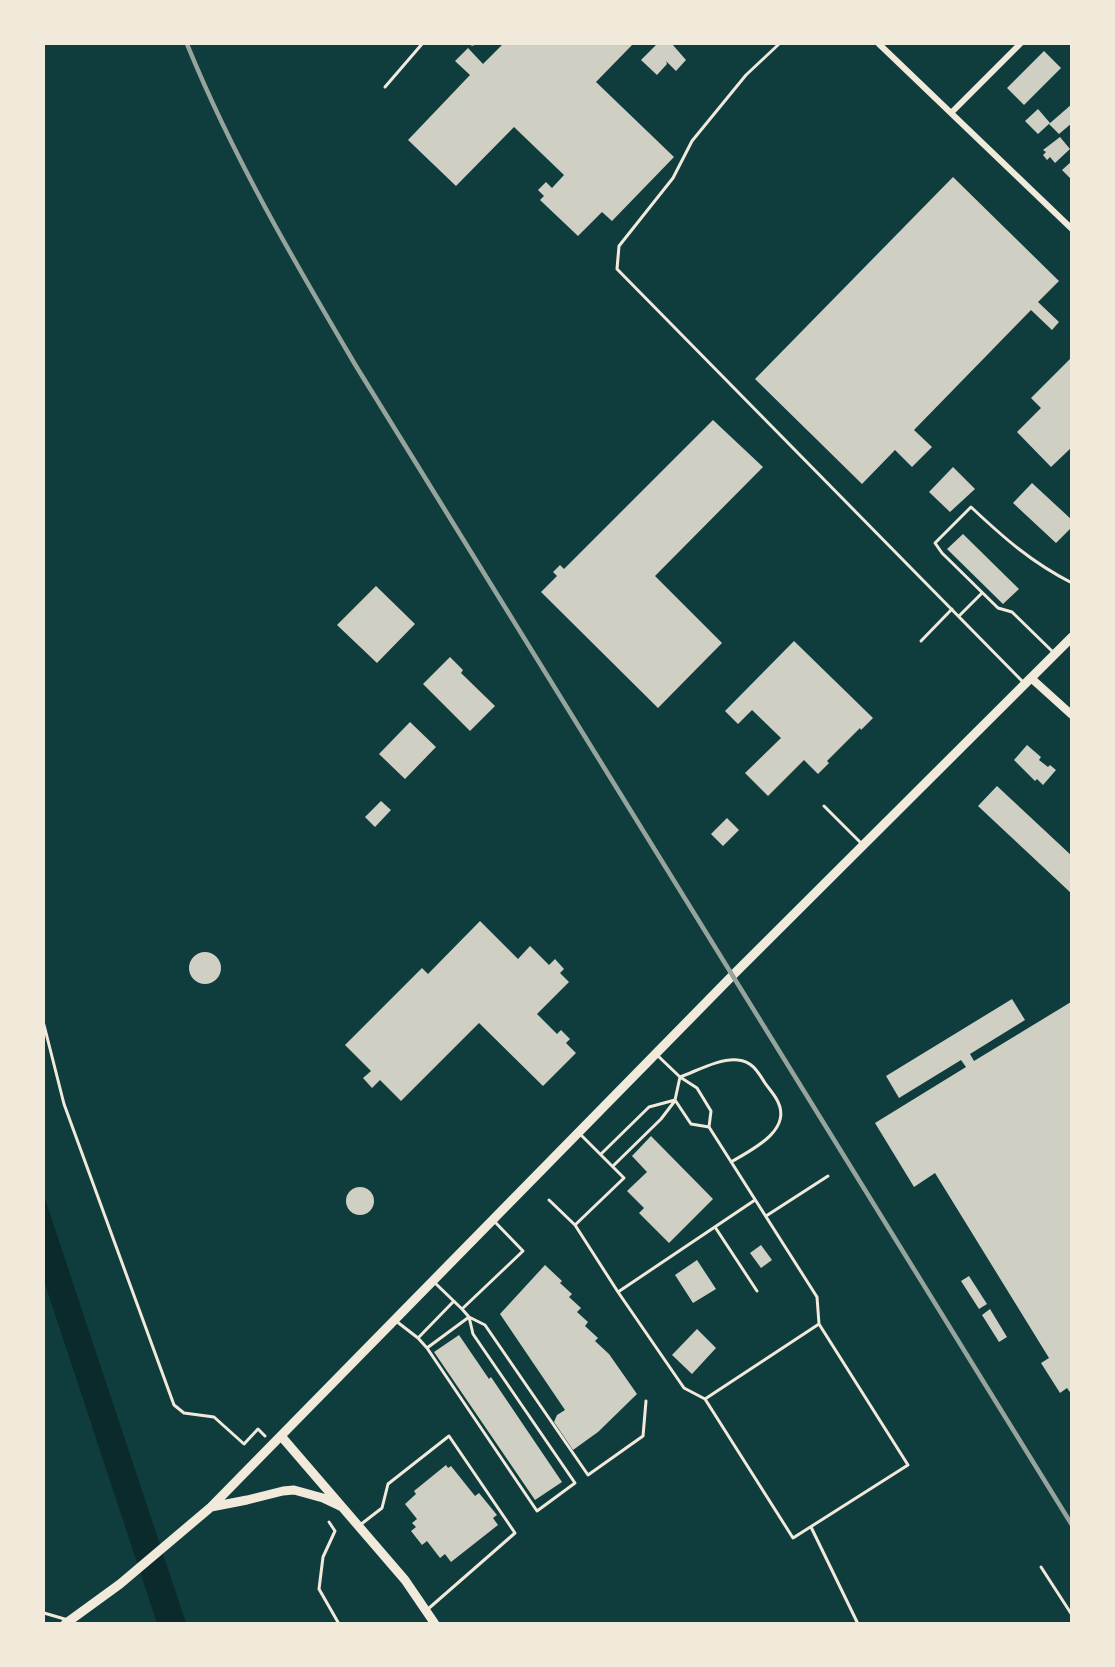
<!DOCTYPE html>
<style>
body{margin:0}
#map{position:relative;width:1115px;height:1667px;overflow:hidden;background:#0f3d3e;font-family:Poppins,sans-serif}
canvas{display:block}
.frame{position:absolute;inset:0;border:45px solid #f1e9da;pointer-events:none}
</style>
<div id="map">
<canvas width="1115" height="1667"></canvas>
<div class="frame"></div>
</div>
<script>
const c = document.querySelector('canvas').getContext('2d');
c.lineJoin = 'round';
function fill(path, color) { c.fillStyle = color; c.fill(path, 'evenodd'); }
function stroke(path, color, width, dash) { c.strokeStyle = color; c.lineWidth = width; c.lineCap = dash ? 'butt' : 'round'; c.setLineDash(dash || []); c.stroke(path); }
fill(new Path2D(`
 M44,1196l142,427h-29l-113,-342z`), '#0a2a2b');
fill(new Path2D(`
 M503,44h130l-37,38 78,75 -62,64 -10,-9 -24,24 -38,-36 4,-4 -6,-6 8,-8 6,6 12,-13 -50,-48 -58,59 -48,-46 62,-65 -15,-14 13,-13 15,16z
 M657,44h15l14,16 -10,11 -10,-10 1,3 -10,11 -16,-15z
 M1044,51l17,17 -37,37 -17,-17z
 M1072,104v19l-13,11 -10,-10z
 M1038,109l12,14 -12,11 -13,-13z
 M1060,137l10,12 -15,14 -5,-6 -3,3 -4,-5 3,-3 -3,-2z
 M1072,161v19l-10,-10z
 M953,177l106,104 -21,21 21,20 -7,8 -21,-20 -117,120 18,17 -20,20 -17,-17 -33,34 -107,-105z
 M1072,357v90l-21,20 -34,-35 24,-24 -10,-10z
 M713,420l50,47 -108,109 67,67 -64,65 -117,-116 16,-16 -4,-4 7,-7 4,4z
 M953,467l22,22 -25,23 -21,-20z
 M1032,483l40,37v7l-16,16 -43,-40z
 M963,534l56,55 -16,15 -56,-55z
 M376,586l39,38 -38,39 -40,-38z
 M794,641l79,77 -12,12 -1,-2 -33,33 2,2 -11,11 -14,-14 -36,36 -23,-23 36,-35 -29,-28 -14,14 -13,-13z
 M450,657l13,13 -2,3 34,33 -25,25 -47,-47z
 M410,722l26,25 -31,32 -26,-25z
 M1027,745l14,12 -2,3 9,7 2,-2 6,5 -13,15 -6,-6 -2,2 -21,-21z
 M997,786l75,70v38l-94,-88z
 M381,801l10,9 -16,17 -10,-10z
 M727,818l12,12 -16,16 -12,-12z
 M480,921l38,38 12,-13 19,19 6,-6 9,10 -4,4 9,9 -32,32 20,20 4,-4 9,9 -4,4 10,10 -33,33 -64,-63 -78,78 -21,-21 -8,8 -9,-10 8,-7 -26,-26 77,-77 6,6z
 M189 968a16 16 0 1 1 32 0a16 16 0 1 1-32 0Z
 M1012,999l13,21 -55,34 4,7 97,-59 1,1v392l-5,-7 -7,5 -19,-30 8,-5 -114,-185 -21,14 -39,-64 91,-56 -5,-7 -62,38 -13,-22z
 M651,1136l62,63 -44,44 -30,-30 5,-5 -17,-17 20,-19 -15,-16z
 M346 1201a14 14 0 1 1 28 0a14 14 0 1 1-28 0Z
 M761,1245l11,15 -11,8 -11,-15z
 M697,1260l19,29 -23,14 -18,-28z
 M545,1265l17,16 -2,2 12,11 -3,3 12,11 -4,4 11,10 -3,4 13,12 -3,3 14,13 28,40 -39,38 -25,18 -19,-28 3,-7 8,-5 -65,-96z
 M969,1276l18,28 -8,5 -18,-28z
 M990,1309l17,28 -8,5 -17,-27z
 M697,1329l19,19 -24,26 -20,-19z
 M459,1335l30,44 2,-2 71,105 -27,18 -101,-148z
 M446,1465l2,3 3,-2 24,30 4,-3 18,22 -4,3 5,7 -47,37 -6,-8 -5,4 -13,-17 -5,4 -11,-14 5,-4 -4,-4 5,-4 -12,-15 11,-10 -2,-3z`), '#cfcfc3');
stroke(new Path2D(`
 M44,1025l20,79 110,301 10,8 30,4 30,27 14,-15 7,7
 M329,1522l6,9 -12,26 -4,32 20,35`), '#f1e9da', 3);
stroke(new Path2D(`
 M472,44h1
 M779,44l-33,31 -54,66 -19,37 -54,68 -2,23 407,414
 M385,87l37,-43
 M959,616l23,-23
 M921,641l31,-32
 M1054,653l-42,-41 -14,-4 -56,-55 -7,-10 36,-36c33,31 60,55 101,76
 M824,806l38,38
 M709,1127l-18,-3 -16,-24 5,-23c17,-6 39,-19 58,-17 14,1 20,12 27,23 4,6 10,12 13,19 14,29 -27,48 -47,60
 M601,1154l48,-47 26,-7
 M613,1166l48,-47 13,-17
 M549,1200l26,25 49,-47 -44,-44
 M766,1216l62,-40
 M575,1225l43,67 66,96 21,11 88,139 115,-73 -89,-141 -2,-27 -108,-170 2,-16 -14,-23 -17,-11 -23,-22
 M715,1227l42,64
 M434,1282l28,27 61,-58 -29,-30
 M618,1292l137,-92
 M469,1317l16,8 103,150 55,-39 3,-35
 M396,1321l22,17 36,-37
 M418,1338l9,10 42,-31 -7,-8
 M427,1348l110,163 38,-28 -102,-149 -4,-17
 M705,1399l114,-75
 M360,1525l22,-17 6,-24 61,-48 66,97 -87,76
 M811,1527l47,97
 M1041,1567l31,48
 M44,1613l24,7`), '#f1e9da', 3);
stroke(new Path2D(`
 M879,44l193,185
 M951,113l69,-69`), '#f1e9da', 6);
stroke(new Path2D(`
 M1031,678l41,37`), '#f1e9da', 8);
stroke(new Path2D(`
 M281,1436l124,144 30,44
 M211,1507l36,-7 36,-9 11,-1 29,8 19,9
 M65,1624l55,-40 91,-77 521,-531 340,-339`), '#f1e9da', 9);
stroke(new Path2D(`
 M187,44c46,113 107,217 169,322l716,1159`), '#97a49c', 4.5);
</script>
